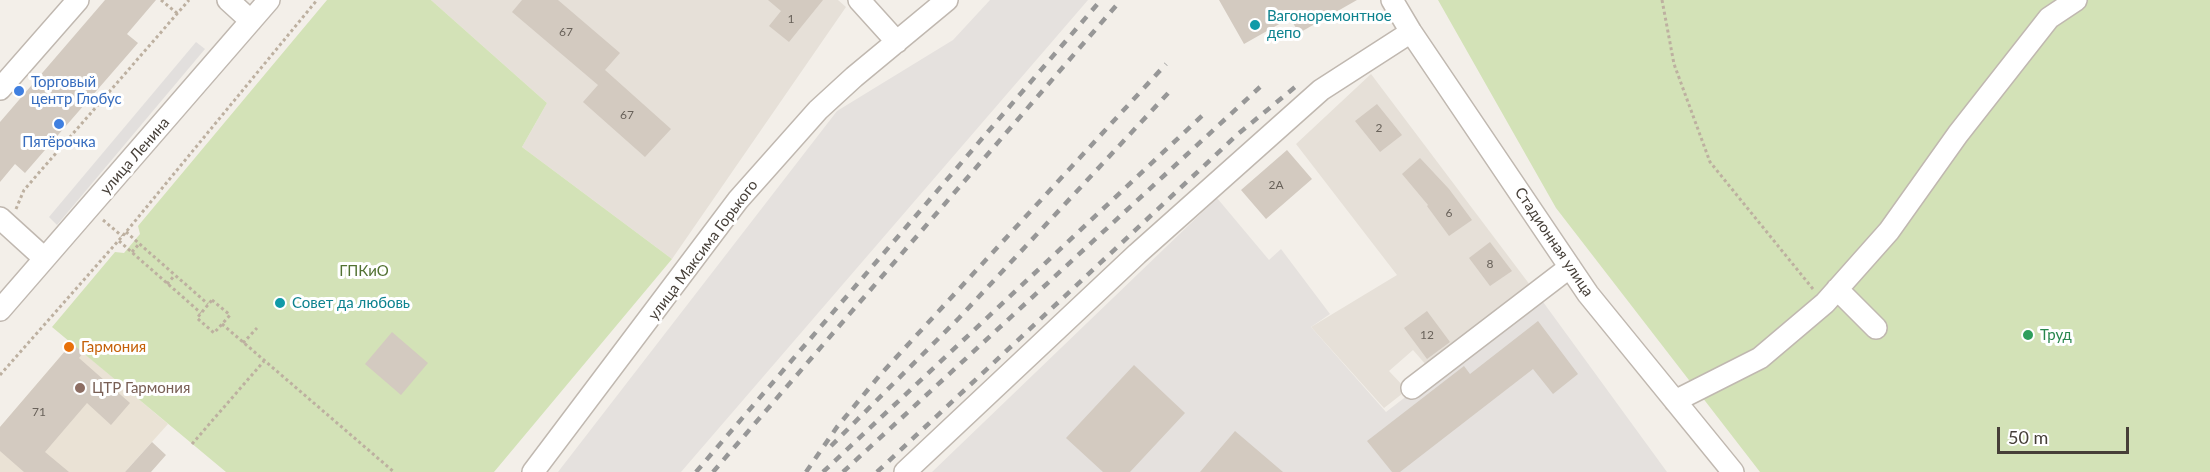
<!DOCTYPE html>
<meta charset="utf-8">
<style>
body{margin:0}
#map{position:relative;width:2210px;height:472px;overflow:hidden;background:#f3efe9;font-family:Lato,sans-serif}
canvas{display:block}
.scale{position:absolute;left:1997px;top:427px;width:132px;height:27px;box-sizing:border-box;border:3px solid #463f38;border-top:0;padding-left:8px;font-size:18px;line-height:21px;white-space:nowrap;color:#463f38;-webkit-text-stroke:4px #fff;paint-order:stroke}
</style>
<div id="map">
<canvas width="2210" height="472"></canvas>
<div class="scale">50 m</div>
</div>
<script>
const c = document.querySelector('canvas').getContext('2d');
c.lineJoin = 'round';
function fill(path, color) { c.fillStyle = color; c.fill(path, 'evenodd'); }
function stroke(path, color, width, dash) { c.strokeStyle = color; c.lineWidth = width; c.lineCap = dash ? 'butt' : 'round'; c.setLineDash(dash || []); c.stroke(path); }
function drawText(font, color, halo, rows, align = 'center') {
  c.font = font + ' Lato,sans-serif'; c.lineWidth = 6; c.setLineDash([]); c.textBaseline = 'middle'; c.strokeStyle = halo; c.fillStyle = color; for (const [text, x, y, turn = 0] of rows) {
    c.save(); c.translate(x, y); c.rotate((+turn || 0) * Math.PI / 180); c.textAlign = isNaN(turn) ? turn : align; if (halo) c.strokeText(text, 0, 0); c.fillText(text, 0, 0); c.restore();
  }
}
fill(new Path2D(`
 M431,0h407l8,7 -174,252 -150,-112 25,-44z
 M1371,74l159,211 -103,81 -14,-16 -24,21 18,19 -23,18 -73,-81 86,-52 -101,-131z`), '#e6e0d8');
fill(new Path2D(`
 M990,0h98l-407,472h-123l279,-361 116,-71z
 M1217,198l52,62 12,-11 49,65 -19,13 75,85 152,-117 129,177h-735z`), '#e5e1de');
fill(new Path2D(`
 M72,343l96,81 -43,48h-125v-45z`), '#eae2d5');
fill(new Path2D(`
 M327,0h104l116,103 -25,44 150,112 -178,213h-268l-174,-145 63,-75 9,1 16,-19 -2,-8z
 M1438,0h772v472h-450l-204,-264z`), '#d3e2b7');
fill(new Path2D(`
 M196,42l9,7 -148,176 -8,-8z`), '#e2dfdd');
fill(new Path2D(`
 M105,0h51l-29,34 11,9 -113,130 -10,-9 -15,18v-60z
 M522,0h36l62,53 -15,17 66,59 -26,28 -62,-55 15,-17 -86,-73z
 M768,0h55l-34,42 -20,-16 12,-15z
 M1219,0h138l-58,33 -9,-15 -46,26z
 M1377,104l25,31 -22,17 -25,-31z
 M1287,150l25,29 -46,40 -25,-29z
 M1420,158l29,31 23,31 -23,16 -22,-30 1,-1 -26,-31z
 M1490,242l22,29 -22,15 -21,-28z
 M1427,311l23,31 -23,17 -23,-31z
 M1538,321l40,53 -25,20 -20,-25 -133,103h-8l-25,-31 97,-75 6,8z
 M392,332l36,31 -27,32 -36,-31z
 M72,343l11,10 -4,5 51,45 -19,22 -24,-22 -42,49 24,20h-45l-24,-21v-24z
 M1134,365l51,48 -55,59h-27l-37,-34z
 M1235,431l48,41h-83z
 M152,442l14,13 -15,17h-26z`), '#d3cac0');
const minor = new Path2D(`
 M228,0l23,21
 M859,0l38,42
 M1392,0l19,32 177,262 145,178
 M0,89l78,-89
 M0,218l44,40
 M1837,289l39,39
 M0,310l269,-310
 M1412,388l158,-121
 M1675,401l85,-43 65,-55 64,-72 69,-97 91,-116 27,-18
 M533,472l205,-272 80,-90 36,-33 93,-77
 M905,472l232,-218 184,-164 90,-58`);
stroke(minor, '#c0b8b0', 24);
stroke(new Path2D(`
 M161,0l17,14
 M1662,0l12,64 36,98 103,127
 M16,209l8,-19 165,-190
 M103,220l19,16
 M126,232l82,72
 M119,241l82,72
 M132,252l7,-8
 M167,284l8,-9
 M212,300l18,15 -16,18 -17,-15z
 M222,324l172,148
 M243,343l14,-15
 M0,375l126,-143 191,-232
 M192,444l72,-83`), '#bdb0a0', 3, [3, 3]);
stroke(minor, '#fff', 21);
stroke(new Path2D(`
 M831,446l128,-128 212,-228
 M696,472l405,-472
 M713,472l408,-472
 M806,472l31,-45 43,-52 286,-311
 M823,472l383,-360
 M843,472l417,-385
 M877,472l361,-338 62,-51`), '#979797', 4.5, [8, 8]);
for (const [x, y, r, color] of [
 [1255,25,6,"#0f9aa8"],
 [19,91,6,"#3f7fe0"],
 [59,124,6,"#3f7fe0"],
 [280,303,6,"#0f9aa8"],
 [2028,335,6,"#2e9e5b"],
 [69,347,6,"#e8710a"],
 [80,388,6,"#8d6e63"]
]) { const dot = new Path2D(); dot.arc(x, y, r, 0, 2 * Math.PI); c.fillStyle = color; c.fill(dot); stroke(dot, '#fff', 2); }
drawText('12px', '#69625a', null, [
 ["1",791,19],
 ["67",566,32],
 ["67",627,115],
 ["2",1379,128],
 ["2А",1276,185],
 ["6",1449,213],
 ["8",1490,264],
 ["12",1427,335],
 ["71",39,412]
]);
drawText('15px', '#0d838f', '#fff', [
 ["Вагоноремонтное",1267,16],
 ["депо",1267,33],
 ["Совет да любовь",292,303]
], 'left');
drawText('15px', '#366cbe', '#fff', [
 ["Торговый",31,82],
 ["центр Глобус",31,99],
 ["Пятёрочка",59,142,"center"]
], 'left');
drawText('15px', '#463f38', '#fff', [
 ["улица Ленина",135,156,-49],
 ["Стадионная улица",1554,242,56],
 ["улица Максима Горького",703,250,-53]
]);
drawText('15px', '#517132', '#fff', [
 ["ГПКиО",364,271]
]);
drawText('15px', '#27864d', '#fff', [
 ["Труд",2040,335]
], 'left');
drawText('15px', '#c56008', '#fff', [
 ["Гармония",81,347]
], 'left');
drawText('15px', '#785e54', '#fff', [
 ["ЦТР Гармония",92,388]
], 'left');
</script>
